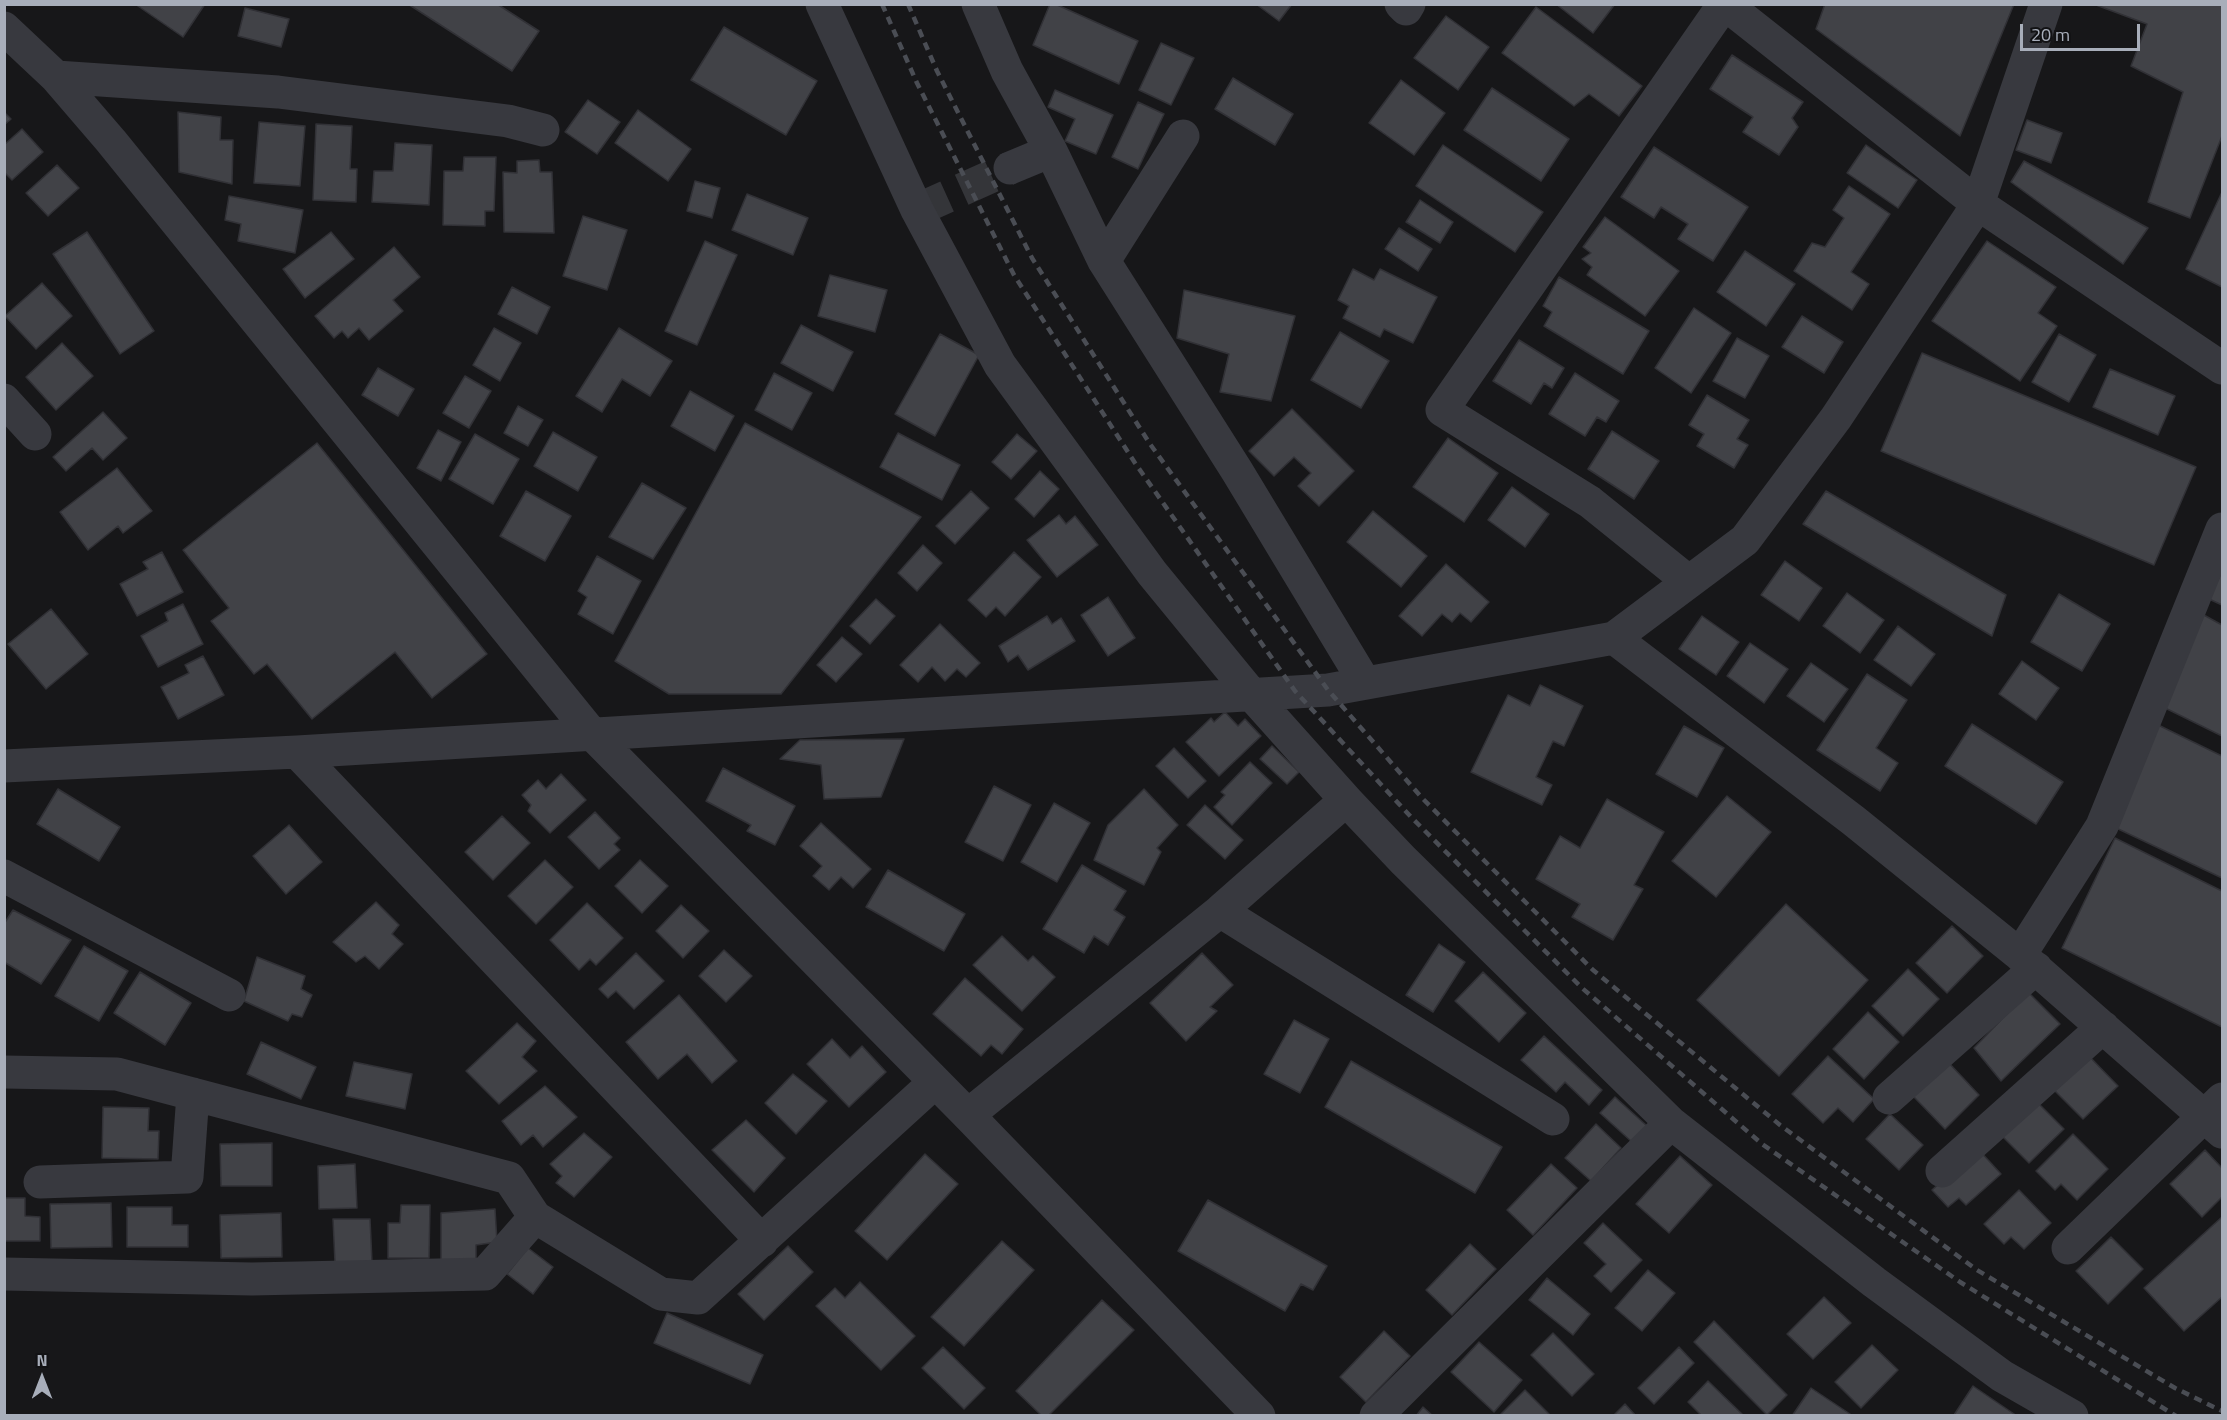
<!DOCTYPE html>
<style>
body{margin:0}
#map{position:relative;width:2227px;height:1420px;overflow:hidden;background:#171719;font-family:"Titillium Web",sans-serif}
canvas{display:block}
.frame{position:absolute;inset:0;border:6px solid #a8aeba;pointer-events:none}
.north{position:absolute;left:12px;top:1348px;width:60px;height:60px;-webkit-text-stroke:4px #121214;paint-order:stroke;rotate:0deg;font-size:16px;font-weight:700;line-height:24px;text-align:center;color:#a8aeba}
.north::after{content:'';display:block;margin:auto;width:21px;height:27px;background:#a8aeba;clip-path:polygon(50% 0,100% 100%,50% 72%,0 100%)}
.scale{position:absolute;left:2020px;top:24px;width:120px;height:27px;box-sizing:border-box;border:3px solid #a8aeba;border-top:0;padding-left:8px;font-size:18px;line-height:21px;white-space:nowrap;color:#a8aeba;-webkit-text-stroke:4px #121214;paint-order:stroke}
</style>
<div id="map">
<canvas width="2227" height="1420"></canvas>
<div class="frame"></div>
<div class="north">N</div>
<div class="scale">20 m</div>
</div>
<script>
const c = document.querySelector('canvas').getContext('2d');
c.lineJoin = 'round';
function fill(path, color) { c.fillStyle = color; c.fill(path, 'evenodd'); }
function stroke(path, color, width, dash) { c.strokeStyle = color; c.lineWidth = width; c.lineCap = dash ? 'butt' : 'round'; c.setLineDash(dash || []); c.stroke(path); }
const building = new Path2D(`
 M135,4h70l-22,33z
 M408,4h89l42,27 -27,40z
 M1050,4h5l83,37 -19,43 -86,-39z
 M1256,4h36l-13,17z
 M1556,4h59l-22,29z
 M1825,4h189l-54,132 -144,-107z
 M2222,4v132l-32,82 -42,-16 35,-110 -52,-26 16,-42 -51,-19z
 M1536,7l106,79 -23,30 -30,-22 -15,12 -72,-53z
 M245,8l44,11 -8,28 -43,-11z
 M1446,16l43,31 -31,43 -44,-32z
 M724,27l93,54 -31,54 -95,-55z
 M1161,43l33,15 -23,47 -32,-15z
 M1732,55l71,47 -11,16 6,9 -19,28 -36,-23 10,-15 -43,-28z
 M1233,78l60,36 -18,31 -60,-36z
 M1401,80l44,33 -31,42 -45,-32z
 M1492,88l77,51 -28,42 -77,-51z
 M1055,90l58,25 -17,39 -31,-13 10,-22 -27,-12z
 M588,100l32,22 -23,32 -32,-22z
 M1138,102l26,12 -26,55 -26,-12z
 M638,110l53,39 -23,32 -53,-38z
 M4,112l7,7 -7,6z
 M178,112l43,5 -1,23h13l-1,44 -53,-12z
 M2027,120l35,13 -11,30 -35,-13z
 M259,122l46,4 -5,60 -46,-3z
 M316,124l36,2 -2,43h7l-1,33 -43,-2z
 M22,129l21,23 -31,28 -8,-8v-27z
 M395,143l37,2 -3,60 -57,-3 2,-31h19z
 M1443,145l100,67 -28,40 -99,-66z
 M1866,145l51,35 -19,28 -51,-35z
 M1654,147l94,60 -35,54 -35,-22 10,-15 -27,-17 -7,11 -33,-21z
 M464,157h32l-2,54h-9v15l-42,-1 1,-54h19z
 M539,160l1,12h12l2,61 -50,-1 -1,-60 14,1v-12z
 M2024,161l124,67 -25,36 -112,-82z
 M57,165l22,23 -31,28 -22,-23z
 M695,181l25,7 -8,30 -25,-7z
 M1849,186l41,28 -39,58 18,12 -17,26 -58,-39 18,-28 13,4 19,-29 -11,-8z
 M2222,192v95l-36,-18z
 M747,194l61,24 -15,37 -61,-25z
 M229,196l74,14 -8,43 -57,-12 3,-17 -16,-4z
 M1420,200l33,22 -13,21 -34,-21z
 M583,216l44,14 -20,60 -44,-14z
 M1605,217l74,54 -34,45 -58,-41 5,-8 -10,-8 9,-6 -8,-6z
 M1399,228l33,21 -14,22 -33,-22z
 M87,232l67,99 -34,23 -67,-100z
 M331,232l23,27 -49,39 -22,-29z
 M705,241l32,14 -40,90 -32,-14z
 M1987,241l69,46 -18,26 19,13 -37,55 -88,-60z
 M394,247l26,30 -27,23 10,11 -34,29 -10,-12 -11,10 -6,-7 -8,7 -19,-22z
 M1745,251l50,33 -29,42 -49,-34z
 M1353,269l21,11 6,-11 57,28 -24,46 -29,-14 -4,8 -37,-19 6,-12 -11,-6z
 M830,275l57,15 -12,42 -57,-16z
 M1559,277l90,54 -26,43 -79,-48 8,-14 -9,-6z
 M42,283l30,33 -36,33 -31,-33z
 M512,287l38,20 -13,27 -39,-20z
 M1184,290l111,26 -24,85 -51,-9 9,-38 -52,-16z
 M1694,308l37,25 -40,60 -36,-25z
 M1802,316l41,26 -19,31 -42,-26z
 M801,325l52,27 -20,39 -52,-28z
 M494,328l27,15 -21,38 -27,-16z
 M619,328l53,33 -22,35 -28,-17 -20,33 -26,-16z
 M1340,332l49,29 -28,47 -50,-28z
 M940,334l39,21 -44,81 -40,-22z
 M2059,334l37,21 -27,47 -37,-20z
 M1737,338l32,18 -24,42 -32,-17z
 M1519,340l45,28 -12,20 -8,-5 -13,21 -38,-23z
 M62,343l31,33 -37,34 -30,-33z
 M1922,353l274,114 -42,98 -273,-114z
 M378,368l36,21 -16,27 -36,-21z
 M2110,369l65,27 -17,39 -65,-28z
 M774,373l38,20 -20,37 -37,-20z
 M1575,373l44,28 -13,21 -9,-5 -12,19 -36,-22z
 M465,376l26,15 -22,37 -26,-15z
 M690,391l44,25 -19,35 -44,-25z
 M1707,395l42,25 -12,19 11,6 -14,23 -37,-22 7,-12 -15,-9z
 M518,406l25,14 -15,26 -24,-13z
 M1292,409l62,62 -35,35 -21,-20 13,-13 -17,-16 -20,19 -25,-25z
 M103,412l24,26 -24,22 -11,-12 -26,23 -13,-14z
 M745,423l176,94 -140,177h-112l-54,-33z
 M438,430l23,12 -20,39 -24,-13z
 M1612,431l47,30 -25,38 -46,-30z
 M553,432l44,25 -19,34 -44,-25z
 M898,433l62,32 -18,35 -62,-33z
 M475,434l44,25 -26,45 -44,-25z
 M1017,434l20,17 -26,28 -19,-17z
 M1448,438l50,35 -34,49 -51,-35z
 M317,443l170,211 -55,44 -37,-46 -83,67 -45,-55 -13,10 -43,-53 18,-13 -46,-58z
 M117,468l35,43 -29,22 -5,-7 -30,24 -28,-38z
 M1040,471l19,18 -25,28 -19,-18z
 M642,483l44,25 -33,51 -44,-22z
 M1512,487l37,27 -24,33 -37,-27z
 M526,491l45,25 -26,45 -45,-25z
 M971,491l18,17 -34,36 -19,-18z
 M1826,491l180,104 -14,41 -189,-112z
 M1373,511l54,45 -26,31 -54,-45z
 M1059,515l7,9 9,-8 23,29 -41,32 -30,-37z
 M923,545l19,18 -25,28 -19,-18z
 M162,552l21,40 -46,24 -17,-32 28,-15 -5,-7z
 M1014,552l27,25 -36,39 -9,-9 -10,10 -18,-17z
 M597,556l44,25 -28,53 -35,-20 9,-17 -9,-6z
 M1785,561l37,27 -23,33 -38,-26z
 M1446,564l43,38 -18,20 -11,-9 -8,9 -10,-8 -20,22 -23,-20z
 M2222,571v34l-13,-6z
 M1847,593l37,27 -24,33 -37,-27z
 M2059,594l51,30 -28,47 -51,-29z
 M1108,597l27,41 -27,18 -27,-41z
 M876,599l19,17 -25,28 -20,-18z
 M183,604l20,40 -45,23 -17,-31 27,-15 -3,-8z
 M51,609l37,45 -42,35 -38,-45z
 M2202,614l20,11v111l-61,-30z
 M1047,616l5,8 9,-6 14,23 -47,29 -10,-15 -10,7 -9,-16z
 M1702,616l37,26 -23,33 -37,-26z
 M940,624l40,39 -14,14 -9,-8 -12,12 -13,-14 -14,15 -18,-17z
 M1898,626l37,28 -24,32 -37,-26z
 M842,637l20,17 -26,28 -19,-17z
 M1750,643l38,26 -24,34 -37,-27z
 M203,656l21,39 -46,24 -17,-32 28,-14 -4,-8z
 M2022,661l37,27 -23,32 -37,-26z
 M1811,663l37,26 -24,33 -37,-26z
 M1867,674l40,26 -31,48 22,15 -18,28 -63,-41z
 M1540,685l43,21 -19,40 -11,-5 -17,36 16,8 -10,20 -71,-33 37,-77 22,11z
 M1225,712l13,14 7,-7 16,17 -42,40 -33,-34 25,-24 3,4z
 M2154,723l68,33v122l-108,-51z
 M1972,724l91,58 -27,42 -91,-58z
 M1684,726l40,22 -27,49 -41,-23z
 M904,739l-23,58 -57,2 -3,-34 -41,-6 20,-19z
 M1272,746l27,26 -12,12 -27,-25z
 M1174,748l32,33 -18,17 -32,-32z
 M1250,762l22,21 -40,42 -18,-18 11,-12 -4,-3z
 M723,768l72,38 -20,39 -28,-14 4,-6 -45,-24z
 M561,774l25,26 -36,33 -22,-22 3,-6 -9,-10 16,-15 8,9z
 M994,786l37,19 -28,56 -38,-19z
 M58,789l62,38 -21,34 -62,-37z
 M1144,789l34,36 -21,23 4,4 -17,33 -50,-25 14,-35z
 M1727,796l44,36 -55,65 -44,-36z
 M1607,799l57,33 -30,53 9,4 -30,51 -41,-23 8,-13 -44,-25 24,-43 20,12z
 M1054,803l36,20 -33,59 -36,-20z
 M1205,805l38,35 -18,19 -38,-34z
 M595,812l25,26 -6,6 6,6 -21,19 -31,-32z
 M502,816l28,27 -37,37 -28,-28z
 M821,823l50,46 -18,19 -12,-11 -12,13 -16,-14 9,-10 -22,-20z
 M289,825l33,37 -36,32 -33,-38z
 M2115,838l107,53v136l-160,-79z
 M545,860l28,27 -37,37 -28,-28z
 M640,860l28,26 -26,27 -27,-27z
 M1082,865l44,26 -12,19 11,7 -17,28 -14,-9 -10,17 -41,-24z
 M888,870l77,44 -21,37 -78,-44z
 M376,902l23,23 -7,9 11,10 -24,25 -14,-13 -9,6 -23,-20z
 M587,903l36,35 -27,27 -6,-6 -11,11 -29,-30z
 M1786,904l82,76 -89,96 -82,-76z
 M681,905l28,26 -26,27 -27,-27z
 M13,910l58,30 -30,44 -37,-22v-38z
 M1952,926l31,30 -36,37 -31,-30z
 M1002,936l26,25 5,-5 22,21 -33,34 -49,-46z
 M1439,944l26,18 -32,50 -27,-17z
 M84,946l44,25 -29,50 -44,-25z
 M724,950l28,26 -26,26 -27,-26z
 M636,953l28,28 -30,28 -18,-18 -8,7 -9,-9z
 M1202,953l31,32 -23,22 7,4 -31,30 -36,-38z
 M257,957l48,19 -4,13 11,6 -10,22 -10,-3 -4,7 -44,-20z
 M1908,969l31,30 -36,37 -31,-30z
 M140,972l51,31 -26,42 -51,-32z
 M1483,972l43,41 -27,29 -44,-41z
 M965,978l58,51 -21,25 -11,-9 -10,11 -48,-42z
 M2028,992l32,32 -59,57 -27,-33z
 M679,995l58,66 -25,22 -25,-29 -29,25 -32,-37z
 M1868,1012l31,30 -35,37 -31,-30z
 M1294,1020l35,19 -29,54 -36,-19z
 M517,1023l19,18 -14,16 15,14 -38,33 -33,-33z
 M1544,1036l58,54 -13,15 -24,-23 -9,10 -35,-32z
 M832,1039l18,19 12,-12 24,26 -37,35 -42,-43z
 M261,1042l55,25 -15,32 -54,-25z
 M2086,1053l32,33 -35,33 -32,-32z
 M1828,1056l46,43 -21,23 -15,-14 -15,15 -31,-29z
 M1351,1061l151,86 -27,46 -150,-86z
 M354,1062l58,12 -7,35 -59,-13z
 M1948,1062l31,33 -34,34 -32,-33z
 M793,1074l34,27 -31,33 -31,-31z
 M545,1086l32,31 -34,30 -10,-12 -12,10 -19,-24z
 M1615,1097l32,29 -15,16 -32,-29z
 M2032,1097l32,32 -35,34 -32,-32z
 M103,1107l46,1 -1,23h11l-1,28 -56,-1z
 M1890,1114l33,31 -24,25 -33,-31z
 M746,1120l39,38 -31,34 -42,-42z
 M1596,1124l25,24 -30,33 -26,-23z
 M584,1133l28,24 -38,40 -18,-14 6,-7 -12,-12z
 M2073,1134l35,35 -31,31 -16,-16 -6,6 -19,-19z
 M272,1143v43h-51l-1,-42z
 M1978,1149l23,25 -35,31 -7,-7 -11,9 -16,-17z
 M2205,1150l17,18v29l-20,20 -32,-33z
 M925,1154l33,30 -71,76 -32,-29z
 M1680,1156l32,29 -43,48 -33,-29z
 M355,1164l2,44 -38,1 -1,-43z
 M1551,1164l26,24 -44,47 -26,-25z
 M2019,1190l32,33 -27,26 -13,-12 -7,7 -20,-20z
 M4,1198h21v18l15,1v24h-36z
 M1208,1200l119,66 -14,24 -12,-6 -16,27 -107,-60z
 M111,1203l1,44 -61,1 -1,-44z
 M401,1205h29l-1,53h-41v-35h12z
 M127,1207h45v18h16v22h-61z
 M495,1209l2,33 -21,3v16h-35v-48z
 M281,1213l1,44 -61,1 -1,-43z
 M2222,1217v80l-38,34 -40,-43z
 M333,1219h37l2,43 -37,1z
 M1603,1223l39,37 -31,32 -17,-16 12,-12 -22,-21z
 M2111,1237l32,32 -35,35 -32,-33z
 M1002,1241l32,29 -70,76 -33,-29z
 M1470,1244l26,25 -44,46 -26,-25z
 M788,1246l25,26 -49,48 -26,-26z
 M528,1248l25,19 -20,27 -26,-20z
 M1648,1270l27,23 -33,38 -27,-23z
 M1547,1278l43,36 -17,21 -44,-35z
 M860,1282l55,54 -34,34 -65,-64 19,-18 10,10z
 M1824,1297l27,26 -38,36 -26,-25z
 M1102,1300l32,30 -86,86h-6l-26,-25z
 M667,1313l96,42 -13,29 -96,-41z
 M1714,1321l73,74 -20,20 -73,-73z
 M1384,1331l26,25 -44,46 -26,-25z
 M1553,1333l41,41 -22,22 -41,-41z
 M1479,1342l43,38 -28,32 -43,-40z
 M1872,1345l26,25 -37,38 -26,-26z
 M943,1347l42,41 -21,21 -42,-41z
 M1679,1347l15,16 -40,41 -16,-16z
 M1708,1381l36,35h-42l-14,-14z
 M1973,1386l44,30 -63,-1z
 M1811,1388l42,28h-61z
 M1525,1390l26,26h-52z
 M1625,1404l11,12h-23z
 M1423,1407l10,9h-17z`);
fill(building, '#414247');
stroke(building, '#313136', 1.5);
stroke(new Path2D(`
 M917,210l93,-42`), '#343539', 33, [33, 16]);
stroke(new Path2D(`
 M822,4l95,206 83,155 152,208 100,122 94,105 57,60 268,263 203,159 128,94 70,40
 M978,4l29,67 44,80 53,110 133,210 128,212
 M1401,4l5,5 3,-5
 M1725,4l253,200 244,164
 M4,28l52,49 55,64 480,592 377,382 291,301
 M56,77l222,15 230,29 35,9
 M1010,168l41,-17
 M1104,261l79,-125
 M4,400l31,34
 M1688,581l-98,-79 -148,-92 282,-406
 M1614,638l240,183 166,134 202,177
 M297,752l465,489
 M4,766l293,-14 1031,-62 286,-52 131,-98 91,-122 142,-214 68,-200
 M4,876l225,119
 M1220,911l333,208
 M2020,955l82,-129 120,-297
 M4,1072l113,2 392,104 26,39 126,77 37,4 237,-216
 M1889,1098l147,-130
 M968,1115l252,-204 126,-111
 M1942,1171l161,-144
 M40,1182l147,-5 6,-83
 M2068,1248l154,-149
 M4,1274l248,5 233,-5 50,-57
 M1376,1416l295,-293`), '#38393f', 33);
stroke(new Path2D(`
 M882,4l35,79 97,192 121,188 160,228 116,126 171,171 180,156 198,138 216,134
 M908,4l29,67 95,187 118,186 178,246 94,108 171,172 187,155 197,145 198,118 47,23`), '#4a4d54', 4.5, [8, 6]);
</script>
